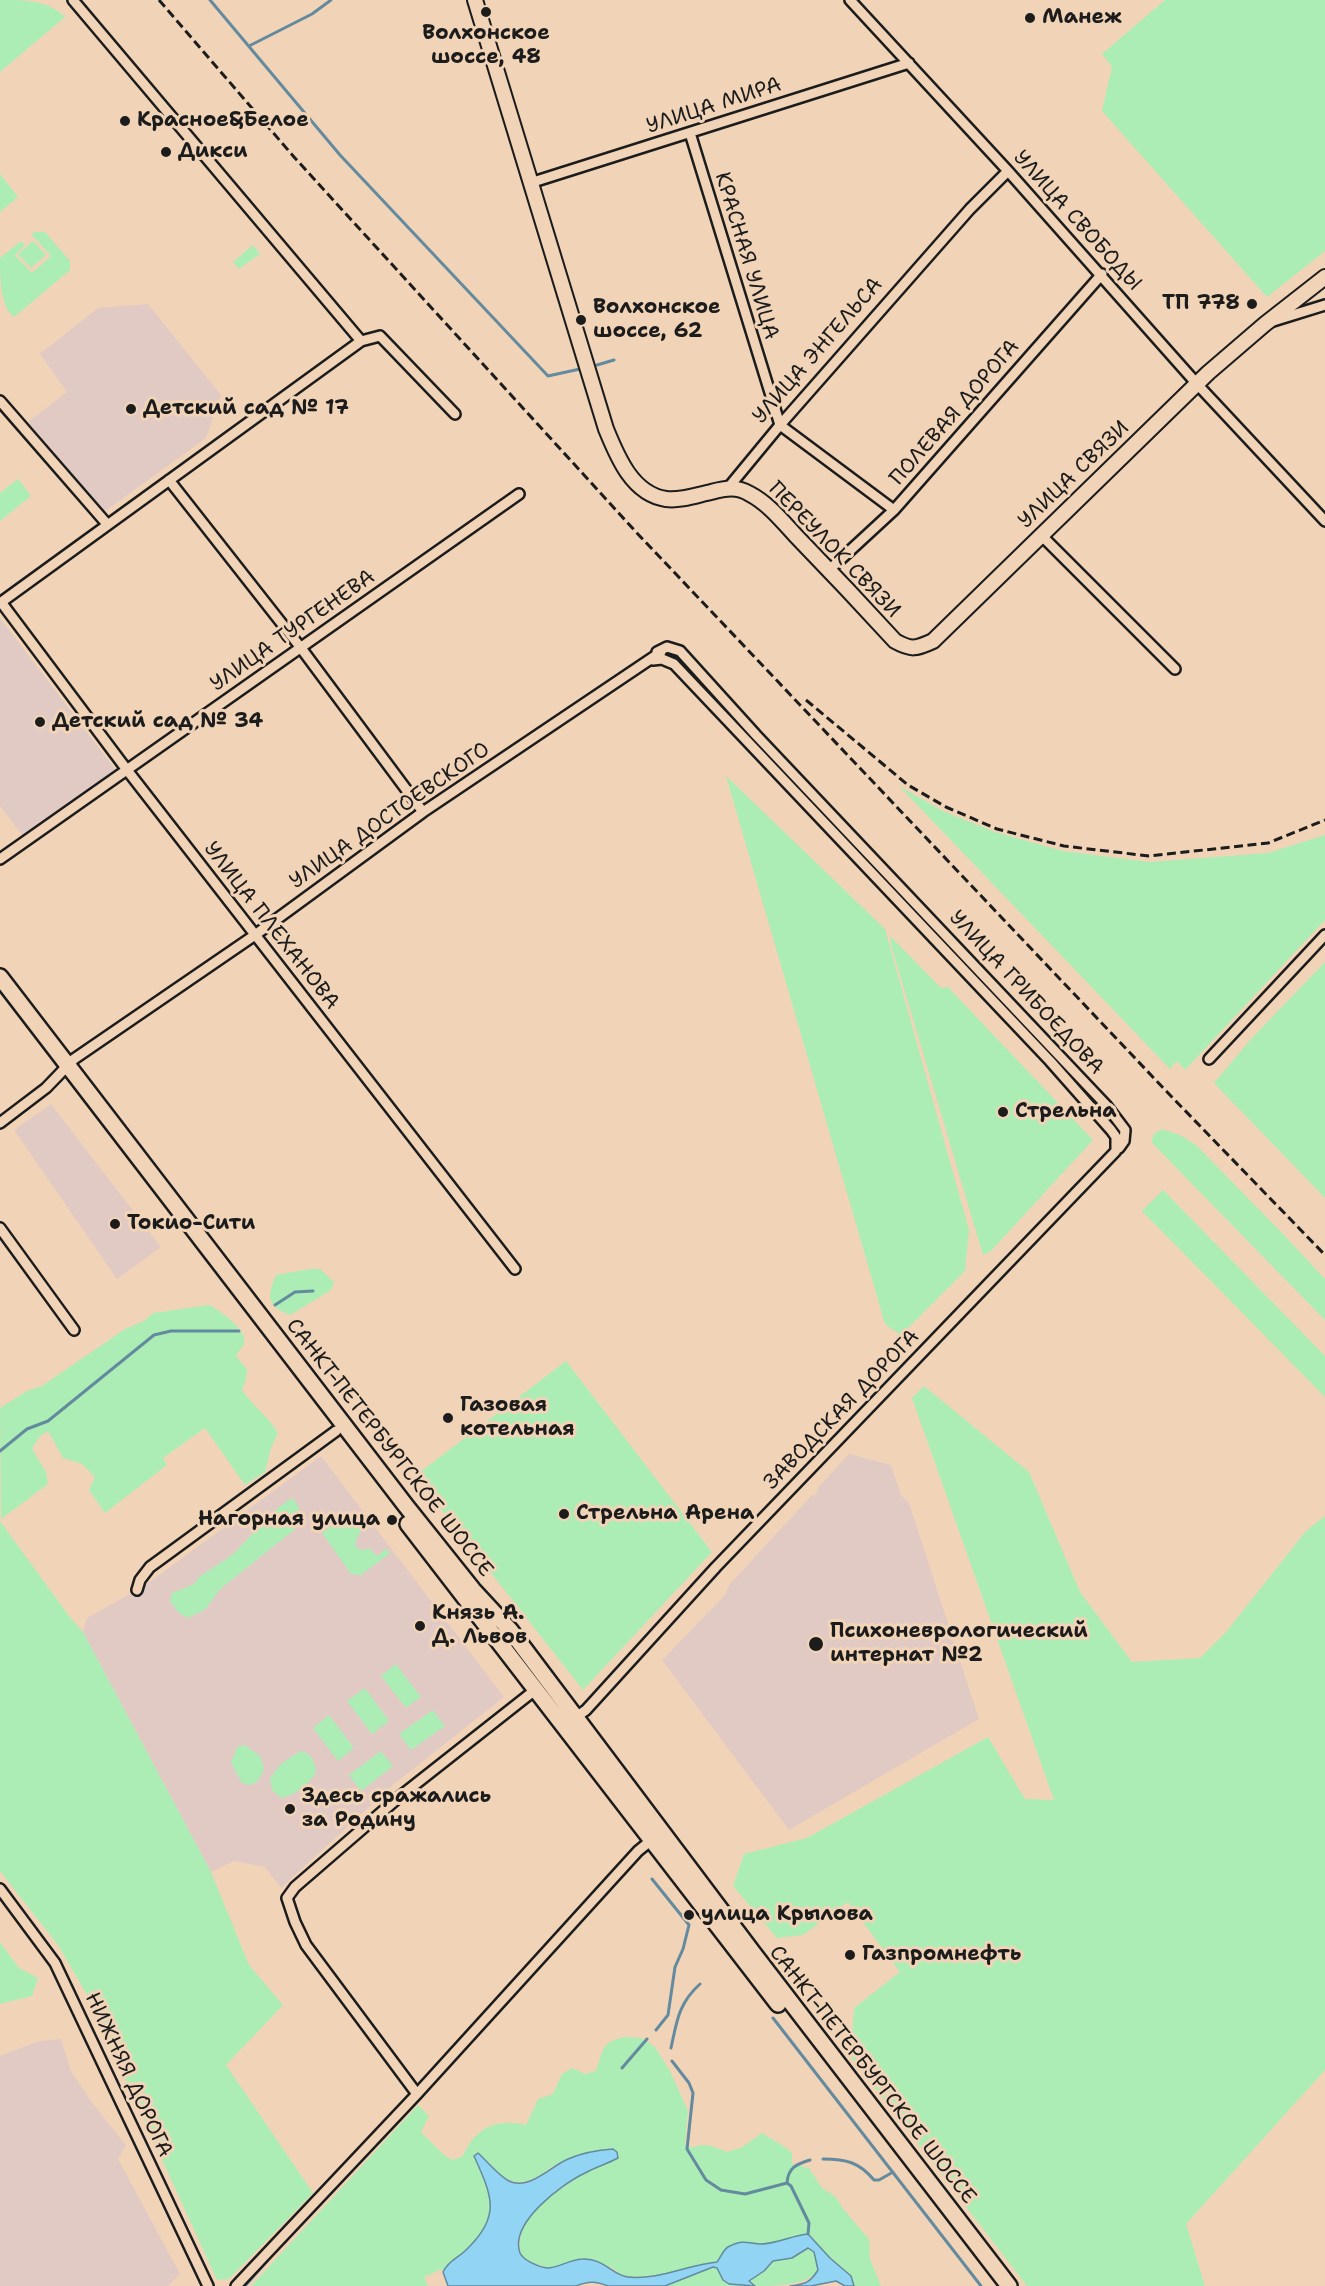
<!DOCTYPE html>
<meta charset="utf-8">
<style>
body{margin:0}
canvas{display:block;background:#f1d4b7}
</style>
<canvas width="1325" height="2286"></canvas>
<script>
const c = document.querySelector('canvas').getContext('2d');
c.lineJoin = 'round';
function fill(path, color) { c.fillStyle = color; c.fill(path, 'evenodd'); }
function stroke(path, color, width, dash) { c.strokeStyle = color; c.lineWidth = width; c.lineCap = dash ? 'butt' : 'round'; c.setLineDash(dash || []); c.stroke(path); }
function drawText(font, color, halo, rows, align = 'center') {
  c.font = font + ' "Shantell Sans",sans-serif'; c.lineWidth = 6; c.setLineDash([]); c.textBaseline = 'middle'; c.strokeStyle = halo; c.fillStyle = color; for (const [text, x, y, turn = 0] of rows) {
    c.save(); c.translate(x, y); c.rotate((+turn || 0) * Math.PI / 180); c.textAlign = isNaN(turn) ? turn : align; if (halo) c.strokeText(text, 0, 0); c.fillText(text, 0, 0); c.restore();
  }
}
fill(new Path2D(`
 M148,304l73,91 -15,43 -102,74 -76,-90 39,-30 -27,-38 58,-46z
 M0,618l115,151 -26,21 -66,46 -23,-30z
 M51,1104l110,143 -44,32 -103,-149z
 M849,1454l42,11 10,30 8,8 70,216 -190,111 -127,-170 63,-65 4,-10 83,-90 2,1 4,-5 -1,-2z
 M321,1456l183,241 -111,88 -112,103 -16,-21 -31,-6 -23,11 -128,-240 4,-14 57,-32z
 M61,2039l10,32 22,33 33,41 -8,14 62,115 -12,12h-168v-230l39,-15z`), '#e1cac4');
fill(new Path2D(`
 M0,0c26,0 48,0 65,17l-65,55z
 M1165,0h160v251l-58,46 -165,-186 10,-44 -10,-13z
 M0,174l18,23 -18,15z
 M35,232h10l25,29v9l-56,47c-14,-11 -14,-39 -14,-59l21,-17 4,4 -10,10 17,18 19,-17 -20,-22z
 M33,241l13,14 -15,13 -13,-14z
 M253,245l7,9 -21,15 -6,-7z
 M18,479l13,17 -31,25v-28z
 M726,776l159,153 84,301 -4,41 -64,64 -16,-11z
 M899,786l44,25 52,21 68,19 86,11 119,-9 57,-18v85l-140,150 -8,-9 -7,8z
 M890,936l51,52 7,-1 145,153 -103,112 -7,3 -92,-310z
 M1325,962v236l-111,-115 38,-45z
 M1162,1129l20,7 15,10 86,88 42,45v41l-173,-177 1,-8z
 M1163,1190l162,166v41l-183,-186z
 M310,1269h10l14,13 -3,8 -41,25c-24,-9 -23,-19 -14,-40z
 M209,1305c10,5 39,25 35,38 -1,4 -6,9 -8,13l11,13 -1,10 -4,11c11,16 26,26 36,43l-7,15 -6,24 -20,13 -40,-57 -42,30 4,7 -62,48 -16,-23 6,-13 -13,-13 -19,-6 -15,-27 -9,6 -7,12 14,23 2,12 -47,35 -1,-111 27,-17 15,-5 83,-57 19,-8 9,-8z
 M566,1361l146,191 -129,138 -168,-214z
 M924,1386l105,86 51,120 52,70 68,-4 26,-26 80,-101 19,-15v554l-139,154 19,62h-178l-177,-230 4,-48 46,-36 -52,-70 -45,33 -26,3 -44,-52 11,-32 63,-16 181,-101 37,62 29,1 -142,-402z
 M293,1498l6,10 2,12 -7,10 -75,60 -13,19 -18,9 -9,-5 -9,-12 2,-8 18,-7 5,-3 4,-6c12,-9 27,-16 38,-27 19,-18 33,-40 56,-52z
 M340,1520l5,4 15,3 1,3 -6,13 2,5 6,2 6,-2 8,8 9,-7 4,4 -29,22 -10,-1 -29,-41z
 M0,1521l69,95 14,16 128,240 38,93 34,40 -57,60 87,128 -84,86 -12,1 -131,-287 -28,-48 -58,-74z
 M396,1664l25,33 -15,11 -25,-32z
 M365,1688l24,33 -17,13 -25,-33z
 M433,1710l12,16 -34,24 -12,-16z
 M329,1715l25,33 -16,13 -25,-33z
 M245,1745l16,12 3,13 -7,12 -7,3 -8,-2 -11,-20 6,-16z
 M300,1751c12,3 15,10 16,22 -9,12 -20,22 -35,25l-9,-8 -2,-12 11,-14z
 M381,1751l12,15 -32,25 -12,-16z
 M0,1942l19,26 19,10 -6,18 -32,8z
 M625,2037l17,1 13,9 15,24 18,40 -3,33 7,4c13,-6 21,-2 34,4l15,-4 21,-15 23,14 7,6v11l17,4 13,20 13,8 9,14 25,29 1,20 11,27h-27l-3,-10 -21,-18 -22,-24c-15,1 -31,10 -47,10 -14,-1 -18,-5 -33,3 -5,3 -7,10 -10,15l-52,12 -32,4 -10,-1 -13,-10 -52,-2 -11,3 -21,-7 -6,-5c-10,-37 36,-68 63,-83 11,-6 23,-9 34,-15 -14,1 -50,2 -61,6 -7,3 -14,10 -20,13 -28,15 -39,-6 -58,-24l-5,4c18,39 28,59 -8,93 -9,9 -17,10 -23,22l-1,-3 -18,8 4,9h-177l167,-181 11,11 -8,16 22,22 9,6 11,-4c12,-28 33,-38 63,-31l12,-26 15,-5 9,-20 10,-6 13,6 11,-3c8,-21 4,-29 29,-34z
 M808,2248c6,2 9,8 10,15 3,23 -45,23 -63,23l-6,-5 15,-10 9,-10 19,-3z
 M713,2267l4,1c13,18 9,9 27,18h-79z`), '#acedb5');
const water = new Path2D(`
 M613,2149l4,3 1,6c-11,6 -22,9 -33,15 -23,11 -76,50 -65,80 4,8 19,14 27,15 12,0 23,-9 36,-9 21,-1 30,17 45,18 31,3 59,-12 89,-15 4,-5 6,-12 11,-15 15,-8 19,-4 33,-3 16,0 32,-9 47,-10l22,24 21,18 3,10h-9l-9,-5 -25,5h-21c15,-2 20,-3 28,-16l-4,-18 -6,-4 -16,10 -19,3 -9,10 -15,10 6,5 -26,-2 -6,-4 -6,-12 -4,-1 -48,19h-57c-12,-5 -20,-5 -32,0h-128l-5,-14c6,-12 14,-13 23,-22 36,-34 26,-54 8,-94l4,-3c10,9 20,22 31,28 20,10 42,-15 59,-22 14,-6 30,-9 45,-10z`);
fill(water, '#92d4f4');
stroke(water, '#638a9e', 1.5);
stroke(new Path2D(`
 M210,0l130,155 208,221 32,-7
 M249,46l63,-32 19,-14
 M597,365l17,-5
 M275,1305l20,-13 18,-1
 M0,1451l27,-22 21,-8 106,-86 17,-4h68
 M652,1879l37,46 -6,24 -8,18 -7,48 -12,15
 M773,2018l208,268
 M671,2048c6,-27 7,-44 29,-64
 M672,2061l17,22 4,10 -6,56 19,31 15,10 24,4 42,-11 4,3 18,37 -1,11
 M622,2068l25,-29
 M823,2159c23,0 36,3 51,21h5l14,-8
 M787,2183c1,-15 9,-19 23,-23
 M245,2286l22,-25`), '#638a9e', 3);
const street = new Path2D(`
 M73,0l288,341
 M850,0l158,171 189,213 128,137
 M690,133l90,292 114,85
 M530,183l379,-120
 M1270,322l55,-17
 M0,401l107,123
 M169,480l132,168 122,164
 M728,488l52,-63 190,-216 38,-38
 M1041,535l134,134
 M829,570l65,-60 208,-236
 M1,602l126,168 388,499
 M0,603l361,-262 19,-5 75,78
 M657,652l10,-5 13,4 76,84 350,370 19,25 -1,11 -5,7
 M653,660l9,-1 12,5 376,397 61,69 5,7v12
 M0,859l519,-365
 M1209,1059l116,-124
 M0,1123l46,-35 28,-29 181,-124 168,-123 238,-160
 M0,1228l74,102
 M137,1590l3,-10 10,-13 186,-136
 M572,1720l14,-10 130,-143 399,-415 5,-9
 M0,1889l55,74 153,323
 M417,2094l-111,-149 -11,-23 -8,-24 8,-11 103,-89 137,-108
 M236,2286l181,-192 221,-243 16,-13`);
const secondary = new Path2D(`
 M475,0l131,429c11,27 26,65 60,70 14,2 31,-4 45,-7 15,-4 26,-6 39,2 19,10 33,28 47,43 33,34 66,69 98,104 16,9 21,8 38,0l275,-268 57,-49 60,-47`);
const primary = new Path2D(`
 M0,977l406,529 67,84 37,40 243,323 256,333
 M408,1524l370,480`);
stroke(street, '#1c1c1c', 14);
stroke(secondary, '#1c1c1c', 18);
stroke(primary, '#1c1c1c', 20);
stroke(street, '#f1d4b7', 9);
stroke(secondary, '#f1d4b7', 14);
stroke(primary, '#f1d4b7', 15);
stroke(new Path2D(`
 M159,0l135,157 342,375 533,562 156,161
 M806,700l102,85 38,22 51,22 67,17 85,10 119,-13 57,-23`), '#1c1c1c', 3, [9, 4.5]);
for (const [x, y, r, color] of [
 [486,12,6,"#1c1c1c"],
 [1030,18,6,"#1c1c1c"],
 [125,121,6,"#1c1c1c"],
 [166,152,6,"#1c1c1c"],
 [1252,304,6,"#1c1c1c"],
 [581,320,6,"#1c1c1c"],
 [131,409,6,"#1c1c1c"],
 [40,722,6,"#1c1c1c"],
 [1003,1112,6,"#1c1c1c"],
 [115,1224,6,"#1c1c1c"],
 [448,1418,6,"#1c1c1c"],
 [564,1514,6,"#1c1c1c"],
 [392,1520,6,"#1c1c1c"],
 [420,1626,6,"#1c1c1c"],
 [816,1644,8,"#1c1c1c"],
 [290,1809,6,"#1c1c1c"],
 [689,1915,6,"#1c1c1c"],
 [850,1955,6,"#1c1c1c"]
]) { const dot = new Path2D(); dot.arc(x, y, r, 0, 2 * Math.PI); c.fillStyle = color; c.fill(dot); stroke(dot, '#f1d4b7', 2); }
drawText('bold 21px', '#1c1c1c', '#f1d4b7', [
 ["Манеж",1042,18],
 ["Волхонское",486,34,"center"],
 ["шоссе, 48",486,58,"center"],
 ["Красное&Белое",137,121],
 ["Дикси",178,152],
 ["ТП 778",1240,304,"right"],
 ["Волхонское",593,308],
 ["шоссе, 62",593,332],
 ["Детский сад № 17",143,409],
 ["Детский сад № 34",52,722],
 ["Стрельна",1015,1112],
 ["Токио-Сити",127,1224],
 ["Газовая",460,1406],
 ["котельная",460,1430],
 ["Стрельна Арена",576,1514],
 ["Нагорная улица",380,1520,"right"],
 ["Князь А.",432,1614],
 ["Д. Львов",432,1638],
 ["Психоневрологический",830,1632],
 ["интернат №2",830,1656],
 ["Здесь сражались",302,1797],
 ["за Родину",302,1821],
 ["улица Крылова",701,1915],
 ["Газпромнефть",862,1955]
], 'left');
drawText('21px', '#1c1c1c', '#f1d4b7', [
 ["УЛИЦА МИРА",714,106,-18],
 ["УЛИЦА СВОБОДЫ",1077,221,48],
 ["КРАСНАЯ УЛИЦА",746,256,73],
 ["УЛИЦА ЭНГЕЛЬСА",818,351,-49],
 ["ПОЛЕВАЯ ДОРОГА",955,413,-49],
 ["УЛИЦА СВЯЗИ",1074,475,-44],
 ["ПЕРЕУЛОК СВЯЗИ",834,550,46],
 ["УЛИЦА ТУРГЕНЕВА",293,631,-35],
 ["УЛИЦА ДОСТОЕВСКОГО",390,816,-35],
 ["УЛИЦА ПЛЕХАНОВА",271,926,52],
 ["УЛИЦА ГРИБОЕДОВА",1026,993,47],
 ["ЗАВОДСКАЯ ДОРОГА",842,1410,-46],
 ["САНКТ-ПЕТЕРБУРГСКОЕ ШОССЕ",389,1448,52],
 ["НИЖНЯЯ ДОРОГА",128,2075,65],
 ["САНКТ-ПЕТЕРБУРГСКОЕ ШОССЕ",872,2075,52]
]);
</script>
